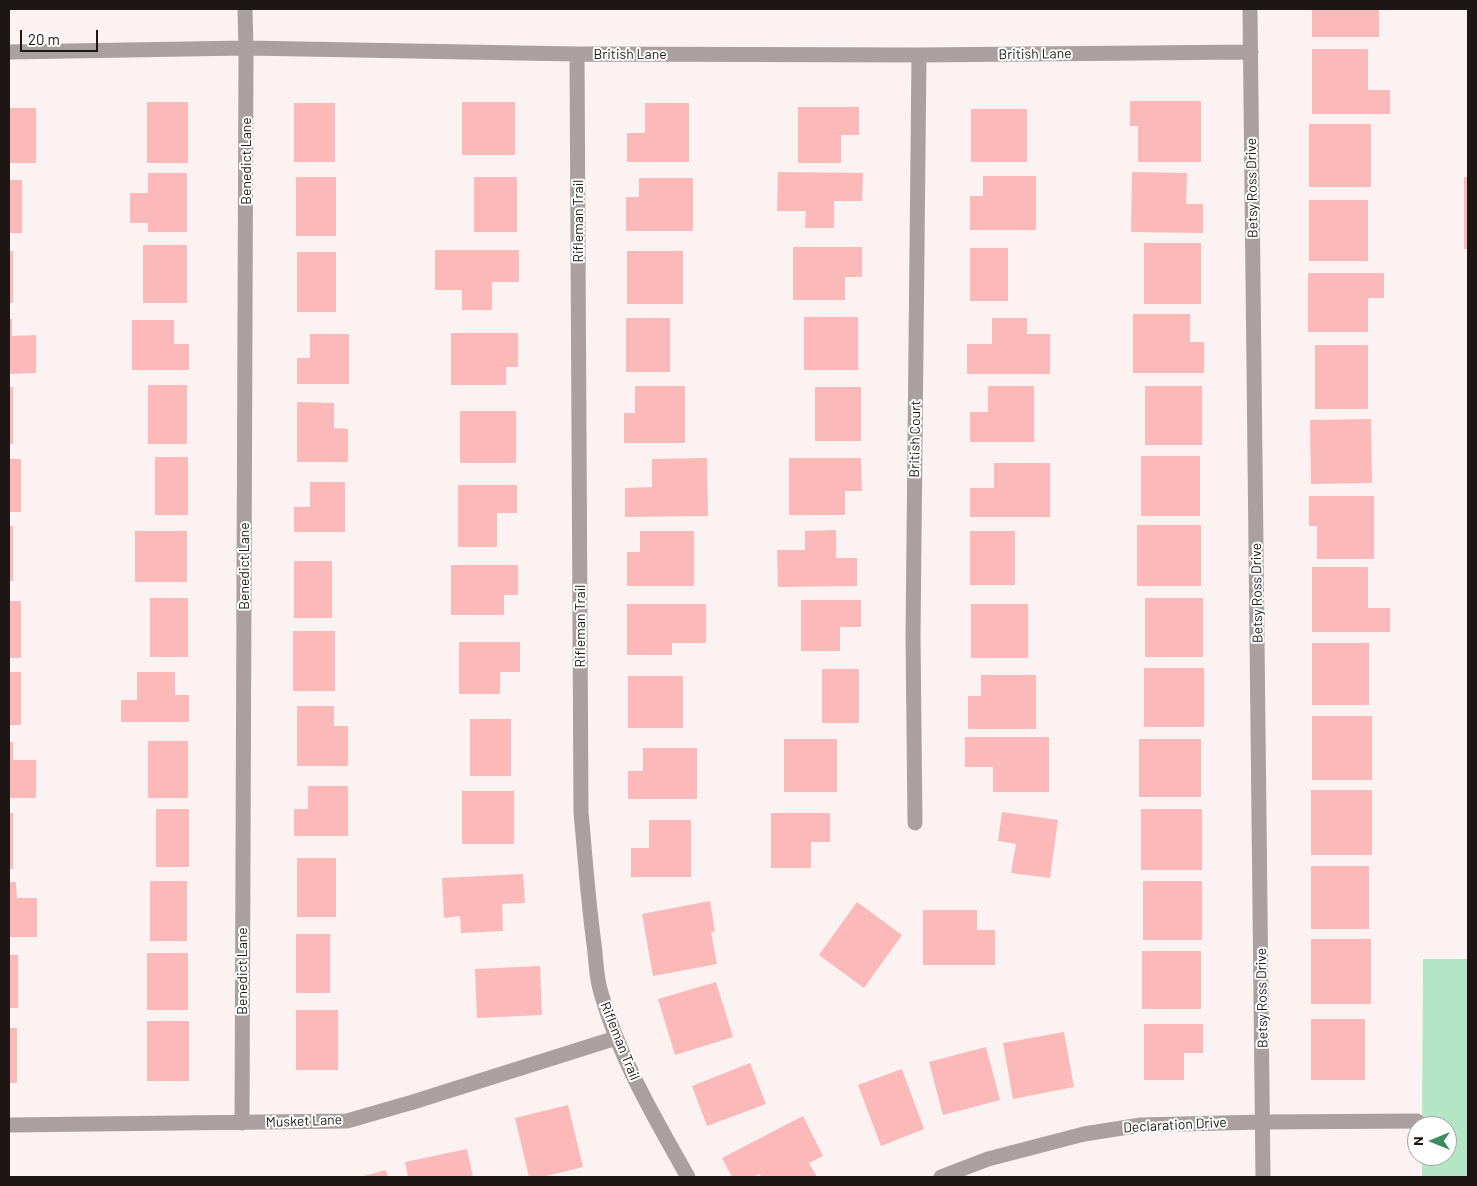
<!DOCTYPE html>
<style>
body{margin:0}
#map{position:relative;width:1477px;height:1186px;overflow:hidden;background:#fcf2f2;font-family:Barlow,sans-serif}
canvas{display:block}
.frame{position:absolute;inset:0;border:10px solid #1d1615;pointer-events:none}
.north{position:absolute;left:1407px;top:1116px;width:50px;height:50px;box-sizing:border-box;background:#fff;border:1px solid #a5a2a1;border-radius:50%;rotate:270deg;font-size:14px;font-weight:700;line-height:20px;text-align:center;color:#1d1615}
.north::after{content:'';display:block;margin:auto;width:18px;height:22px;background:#3b8d5f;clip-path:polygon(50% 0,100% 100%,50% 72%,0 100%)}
.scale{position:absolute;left:20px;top:30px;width:78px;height:22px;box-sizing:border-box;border:2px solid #1d1615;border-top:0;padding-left:6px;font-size:15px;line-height:18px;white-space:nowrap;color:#1d1615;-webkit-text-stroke:4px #fff;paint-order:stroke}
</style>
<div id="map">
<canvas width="1477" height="1186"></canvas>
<div class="frame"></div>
<div class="north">N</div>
<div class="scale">20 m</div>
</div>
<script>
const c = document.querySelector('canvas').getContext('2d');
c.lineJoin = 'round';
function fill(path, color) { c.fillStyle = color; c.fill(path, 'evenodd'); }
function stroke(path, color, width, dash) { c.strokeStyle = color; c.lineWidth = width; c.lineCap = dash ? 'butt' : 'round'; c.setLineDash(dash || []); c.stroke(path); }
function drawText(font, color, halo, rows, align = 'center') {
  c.font = font + ' Barlow,sans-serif'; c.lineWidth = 4; c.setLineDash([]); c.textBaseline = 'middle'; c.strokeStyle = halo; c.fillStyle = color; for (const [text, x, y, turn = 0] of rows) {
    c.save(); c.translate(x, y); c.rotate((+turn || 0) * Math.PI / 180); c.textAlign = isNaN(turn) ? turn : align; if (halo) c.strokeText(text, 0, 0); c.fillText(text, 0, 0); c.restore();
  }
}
fill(new Path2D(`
 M1423,959h45v218h-46v-21h25v-30h-25z`), '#b3e6c5');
fill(new Path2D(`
 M1312,9h67v28h-67z
 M1312,49h56v41h22v24h-78z
 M1130,101h71v61h-63v-36h-8z
 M147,102h41v61h-41z
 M462,102h53v53h-53z
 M294,103h41v59h-41z
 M645,103h44v59h-62v-29h18z
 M798,107h61v28h-18v28h-43z
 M9,108h27v55h-27z
 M971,109h56v53h-56z
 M1309,124h62v63h-62z
 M778,172l85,1 -1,28h-28v27h-29l1,-17h-29z
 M1132,172l55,1 -1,31h17v29l-72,-1z
 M148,173h39v59h-39v-9h-18v-30h18z
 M983,176h53v54h-66v-34h13z
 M296,177h40v59h-40z
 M474,177h43v55h-43z
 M1464,177h4v72h-4z
 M639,178h54v53h-67v-34h13z
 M9,180h13v53h-13z
 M1309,200h59v61h-59z
 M1144,243h57v61h-57z
 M143,245h44v58h-44z
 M793,247h69v30h-17v23h-52z
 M970,248h38v53h-38z
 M435,250h84v32h-27v28h-30v-20h-27z
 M9,251h4v52h-4z
 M627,251h56v53h-56z
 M297,252h39v60h-39z
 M1308,273h76v25h-16v34h-60z
 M1133,314h57v28h14v31h-71z
 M804,317h54v53h-54z
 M626,318h44v54h-44z
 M992,318h35v16h23v40h-83v-30h25z
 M9,319h3v17l24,-1v38l-27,1z
 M132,320h42v24h15v26h-57z
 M451,333h67v34h-12v18h-55z
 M310,334h39v50h-52v-26h13z
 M1315,345h53v64h-53z
 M148,385h39v59h-39z
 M635,386h50v57h-61v-30h11z
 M988,386h46v56h-64v-30h18z
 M1145,386h57v59h-57z
 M9,387h4v57h-4z
 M815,387h46v54h-46z
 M297,402l37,1v25l14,1v33h-51z
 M460,411h56v52h-56z
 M1371,419l1,64 -61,1 -1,-64z
 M1141,456h59v60h-59z
 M155,457h33v58h-33z
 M707,458l1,58 -83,1v-29l27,-1v-28z
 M789,458h72l1,33h-17v24h-56z
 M9,459h12v53h-12z
 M994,463h56v54h-80v-29h24z
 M310,482h35v50h-51v-25h16z
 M458,485h59v28h-20v34h-39z
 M1309,496h65v63h-57v-33h-8z
 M1137,525h64v61h-64z
 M9,526h4v55h-4z
 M836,530v28h21v28l-79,1 -1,-37h28v-19z
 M135,531h52v51h-52z
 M640,531h54v55h-67v-34h13z
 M970,531h45v54h-45z
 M294,561h38v57h-38z
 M451,565h67v30h-14v20h-53z
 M1312,567h56v41h22v24h-78z
 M150,598h38v59h-38z
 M1145,598h58v59h-58z
 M801,600h60v27h-21v24h-39z
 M9,601h12v57h-12z
 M627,604h79v39h-34v12h-45z
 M971,604h57v54h-57z
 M293,631h42v60h-42z
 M459,642h61v30h-20v22h-41z
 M1312,643h57v62h-57z
 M1144,668h60v59h-60z
 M822,669h37v54h-37z
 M9,672h12v53h-12z
 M137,672h38v23h14v27h-68v-22h16z
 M981,675h55v54h-68v-33h13z
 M628,676h55v52h-55z
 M297,706h37v20h14v40h-51z
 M1312,716h60v64h-60z
 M470,719h41v57h-41z
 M965,737h84v55h-56v-25h-28z
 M784,739h53v53h-53z
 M1139,739h62v58h-62z
 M148,741h40v57h-40z
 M9,742h4v18h23v38h-27z
 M643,748h54v51h-69v-28h15z
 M308,786h40v50h-54v-27h14z
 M1311,790h61v65h-61z
 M462,791h52v53h-52z
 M156,809h33v58h-33z
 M1141,809h61v61h-61z
 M1002,812l56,8 -8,58 -39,-5 5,-29 -18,-3z
 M9,813h4v56h-4z
 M771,813h59v29h-19v26h-40z
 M649,820h42v57h-60v-29h18z
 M297,858h39v59h-39z
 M1311,866h58v63h-58z
 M523,874l2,29 -23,1 1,27 -42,2 -1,-17 -16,2 -2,-40z
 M150,881h37v60h-37z
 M1143,881h59v59h-59z
 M9,882h7l1,16h20v39h-28z
 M710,901l5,31h-4l6,32 -64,12 -11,-62z
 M857,902l45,33 -38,53 -45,-33z
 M923,910h54v20h18v35h-72z
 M296,934h34v59h-34z
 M1311,939h60v65h-60z
 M1142,951h59v58h-59z
 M147,953h41v57h-41z
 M9,955h9v53h-9z
 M540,966l2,49 -65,3 -2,-49z
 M716,982l17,55 -58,18 -17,-56z
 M296,1010h42v60h-42z
 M1311,1019h54v61h-54z
 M147,1021h42v60h-42z
 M1144,1024h59v29h-19v27h-40z
 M9,1028h8v55h-8z
 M1064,1032l10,55 -61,12 -10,-56z
 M986,1047l14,53 -57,15 -14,-53z
 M750,1063l16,41 -59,22 -15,-40z
 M902,1069l22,60 -43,17 -23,-61z
 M568,1105l15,62 -41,10h-13l-14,-59z
 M803,1116l20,40 -14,7 8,14h-56l-1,-3 -8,3h-20l-10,-19z
 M467,1149l6,28h-65l-3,-15z
 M386,1170l2,7h-28z`), '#fbbab9');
stroke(new Path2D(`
 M1250,9l13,1168
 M9,52l237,-4 331,6 342,1 332,-3
 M577,54l4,758c4,44 7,88 13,132 2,15 2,31 6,45 18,67 54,128 88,188
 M915,823l-2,-187 6,-581
 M242,1123l4,-1075 -1,-39
 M9,1125l338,-4 66,-19 203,-64
 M941,1177l47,-18 96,-25 57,-9 122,-3 154,-1`), '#aaa0a0', 15);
drawText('14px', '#1d1615', '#fff', [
 ["British Lane",630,54],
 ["British Lane",1035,54,-1],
 ["Benedict Lane",246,161,-90],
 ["Betsy Ross Drive",1252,188,-91],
 ["Rifleman Trail",578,221,-90],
 ["British Court",915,439,-89],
 ["Benedict Lane",244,566,-90],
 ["Betsy Ross Drive",1257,593,-91],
 ["Rifleman Trail",580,626,-90],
 ["Benedict Lane",242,971,-90],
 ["Betsy Ross Drive",1262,998,-91],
 ["Rifleman Trail",620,1041,68],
 ["Musket Lane",304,1121,-2],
 ["Declaration Drive",1175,1125,-3]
]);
</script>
